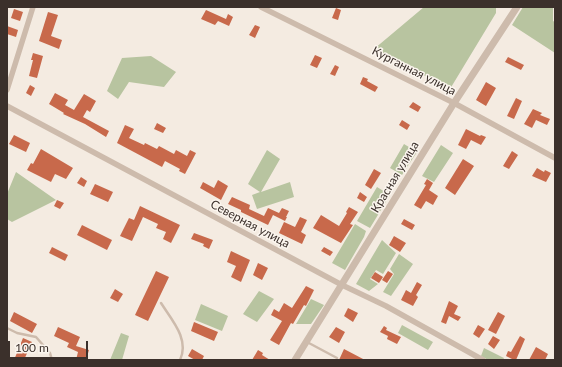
<!DOCTYPE html>
<meta charset="utf-8">
<style>
body{margin:0}
#map{position:relative;width:562px;height:367px;overflow:hidden;background:#f4ebe1;font-family:Lato,sans-serif}
canvas{display:block}
.frame{position:absolute;inset:0;border:8px solid #3b302b;pointer-events:none}
.scale{position:absolute;left:8px;top:341px;width:80px;height:18px;box-sizing:border-box;border:2px solid #3b302b;border-top:0;padding-left:5px;font-size:12px;line-height:14px;white-space:nowrap;color:#3b302b;-webkit-text-stroke:3px #fbf5ee;paint-order:stroke}
</style>
<div id="map">
<canvas width="562" height="367"></canvas>
<div class="frame"></div>
<div class="scale">100 m</div>
</div>
<script>
const c = document.querySelector('canvas').getContext('2d');
c.lineJoin = 'round';
function fill(path, color) { c.fillStyle = color; c.fill(path, 'evenodd'); }
function stroke(path, color, width, dash) { c.strokeStyle = color; c.lineWidth = width; c.lineCap = dash ? 'butt' : 'round'; c.setLineDash(dash || []); c.stroke(path); }
function drawText(font, color, halo, rows, align = 'center') {
  c.font = font + ' Lato,sans-serif'; c.lineWidth = 3; c.setLineDash([]); c.textBaseline = 'middle'; c.strokeStyle = halo; c.fillStyle = color; for (const [text, x, y, turn = 0] of rows) {
    c.save(); c.translate(x, y); c.rotate((+turn || 0) * Math.PI / 180); c.textAlign = isNaN(turn) ? turn : align; if (halo) c.strokeText(text, 0, 0); c.fillText(text, 0, 0); c.restore();
  }
}
fill(new Path2D(`
 M424,7h72v6l-46,76 -76,-40z
 M523,7h30v14l2,1v31l-43,-28z
 M151,56l25,16 -12,15 -35,-5 -11,17 -11,-8 15,-33z
 M404,144l13,8 -15,23 -12,-7z
 M441,145l12,8 -19,29 -12,-6z
 M267,150l13,9 -19,33 29,-10 4,15 -37,12 -5,-14 8,-3 -12,-8z
 M16,172l40,28 -44,22 -5,-3v-25z
 M377,187l13,8 -20,33 -13,-7z
 M355,224l11,7 -2,6 -19,33 -13,-7z
 M382,240l14,13 -13,21 -7,-4 -6,9 8,5 -9,7 -13,-7z
 M399,254l14,10 -22,32 -8,-4 11,-18 -4,-5z
 M259,291l15,8 -17,23 -14,-8z
 M311,299l13,6 -13,19h-15z
 M201,304l27,12 -6,15 -27,-11z
 M402,325l31,17 -5,8 -30,-17z
 M121,333l8,3 -7,24h-12z
 M484,348l20,10 -1,2h-15l-7,-4z`), '#b8c4a0');
fill(new Path2D(`
 M336,8l5,2 -3,10 -6,-2z
 M14,9l9,3 -3,9 -9,-3z
 M206,10l20,9 2,-5 5,3 -4,9 -11,-5 -3,4 -14,-6z
 M48,12l10,3 -7,21 11,4 -3,9 -20,-8z
 M255,25l5,2 -5,11 -6,-3z
 M7,26l11,4 -2,7 -9,-3z
 M33,53l10,3 -6,22 -8,-2 4,-16h-2z
 M315,55l7,3 -5,10 -7,-3z
 M508,57l16,8 -3,5 -16,-8z
 M335,65l4,2 -4,9 -5,-2z
 M363,77l5,2 -1,2 11,6 -3,5 -15,-8z
 M486,82l10,6 -10,18 -10,-6z
 M30,85l5,3 -4,8 -5,-3z
 M55,93l13,7 -3,5 9,5 10,-16 12,7 -6,11 -3,-2 -4,7 26,14 -3,6 -21,-13 -22,-10 1,-1 -15,-9z
 M516,98l6,3 -8,18 -7,-3z
 M413,102l8,5 -3,5 -9,-5z
 M533,109l9,4 -2,2 10,4 -3,6 -11,-5 -4,8 -8,-4z
 M402,120l8,5 -3,5 -8,-5z
 M157,123l9,5 -3,5 -9,-4z
 M125,125l9,4 -5,9 15,7 1,-2 12,6 2,-3 15,8 2,-4 11,6 3,-6 6,3 -11,21 -6,-3 1,-2 -15,-8 -3,6 -45,-24z
 M466,129l14,7 1,-1 5,2 -5,8 -10,-5 -5,9 -8,-4z
 M14,135l16,8 -4,9 -17,-8z
 M41,149l32,19 -7,11 -11,-5 -4,8 -24,-12 4,-7 2,1z
 M512,151l6,4 -9,14 -6,-3z
 M463,159l11,7 -19,29 -10,-7z
 M537,168l7,4 1,-2 6,3 -5,9 -14,-6z
 M374,169l7,4 -10,16 -6,-4z
 M81,177l6,4 -3,6 -7,-4z
 M427,179l6,4 -4,7 9,6 -5,9 -7,-4 -5,8 -7,-4 12,-20 -2,-1z
 M218,180l10,6 -7,14 -21,-12 3,-6 11,6z
 M95,184l18,8 -5,10 -18,-8z
 M360,192l7,5 -3,5 -7,-4z
 M232,197l18,8 -1,4 15,7 4,-8 11,5 3,-5 7,3 -3,6h1l-2,4 -12,-6 -5,10 -27,-13v-2l-13,-6z
 M57,200l7,3 -4,6 -6,-3z
 M140,206l40,19 -9,18 -8,-4 3,-7 -10,-4 2,-4 -15,-7 -11,24 -12,-5 9,-18 5,2z
 M349,207l9,5 -8,12 3,1 -12,18 -28,-15 8,-13 18,11 8,-13 -1,-1z
 M300,217l7,3 -6,12 5,3 -4,9 -23,-11 5,-11 11,5z
 M404,219l11,6 -3,5 -11,-6z
 M82,225l30,15 -5,10 -30,-15z
 M194,233l19,7 -4,9 -6,-3 1,-2 -13,-5z
 M394,236l12,7 -6,9 -11,-7z
 M52,247l16,8 -3,6 -16,-8z
 M324,247l9,5 -3,4 -9,-5z
 M231,251l19,9 -9,22 -10,-5 5,-11 -9,-4z
 M258,263l10,5 -6,12 -9,-5z
 M156,271l13,6 -21,44 -13,-6z
 M388,271l5,3 -6,9 -5,-3z
 M375,272l8,5 -4,6 -8,-5z
 M417,282l5,3 -6,10 2,2 -5,9 -12,-6 5,-10 5,3z
 M306,286l8,4 -8,16 -2,-1 -11,19 -2,-1 -12,22 -9,-5 12,-19 -11,-6 3,-6 5,3 5,-9 8,5z
 M115,289l8,5 -5,8 -8,-4z
 M449,301l9,5 -4,8 7,3 -3,4 -9,-5 -3,8 -5,-2z
 M348,308l10,5 -5,9 -9,-6z
 M14,312l23,12 -5,9 -22,-12z
 M498,312l7,4 -9,18 -8,-4z
 M194,322l24,10 -4,9 -23,-10z
 M478,325l7,4 -6,9 -6,-4z
 M384,326l3,2 -1,2 15,7 -4,7 -10,-5 1,-3 -8,-4z
 M58,327l22,10 -4,9 13,4 -3,10h-10l2,-8 -11,-5 2,-4 -15,-7z
 M336,327l9,5 -6,11 -10,-6z
 M493,336l7,4 -6,9 -6,-5z
 M520,336l5,3 -9,21h-2l-8,-4 2,-5 3,1z
 M23,338l9,4 -8,18h-10z
 M536,347l12,7 -3,6h-16z
 M192,349l12,7 -2,4h-7l-7,-4z
 M344,349l21,11h-26z
 M258,350l5,3 -1,2 8,5h-18z`), '#c8694b');
stroke(new Path2D(`
 M161,303c10,16 29,36 19,57
 M7,328l10,5 19,4 14,16 2,7
 M307,342l30,16`), '#cdbbac', 2.5);
stroke(new Path2D(`
 M261,7l193,96 101,55
 M7,90l26,-83
 M7,106l335,179 44,21 97,54`), '#cdbbac', 5.5);
stroke(new Path2D(`
 M295,360l159,-257 63,-96`), '#cdbbac', 7);
drawText('12px', '#3b302b', '#fbf5ee', [
 ["Курганная улица",414,71,27],
 ["Красная улица",395,177,-59],
 ["Северная улица",250,224,28]
]);
</script>
